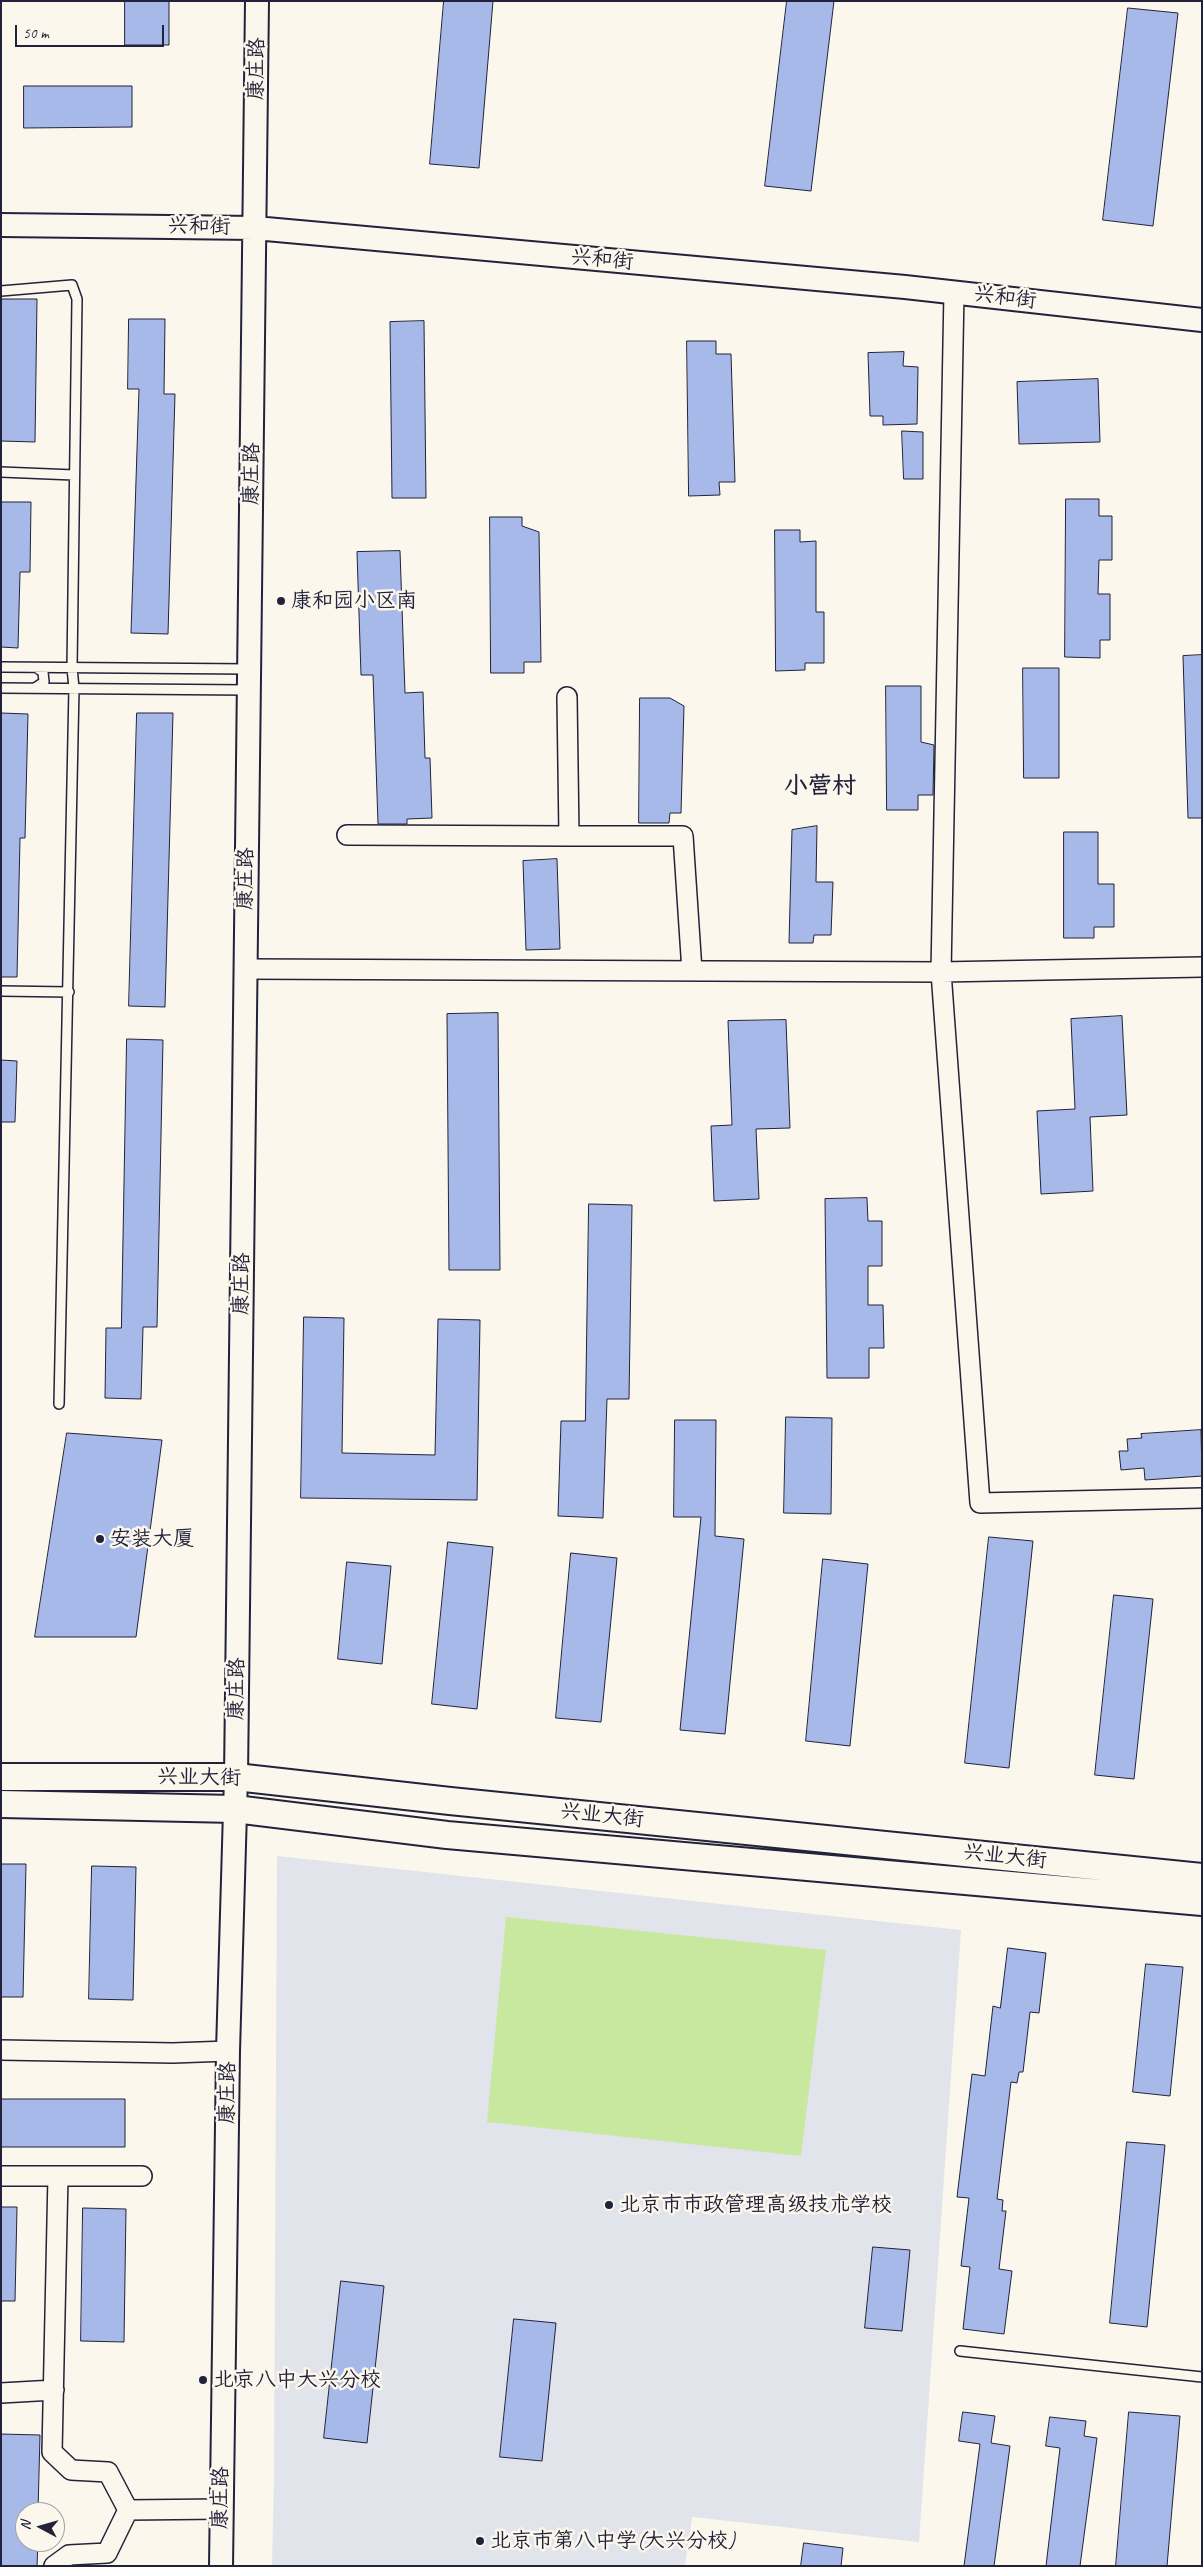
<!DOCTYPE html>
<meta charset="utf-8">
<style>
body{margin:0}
#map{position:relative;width:1203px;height:2567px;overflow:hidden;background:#fbf7ec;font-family:Caveat,sans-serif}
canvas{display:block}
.frame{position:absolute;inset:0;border:2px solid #22223b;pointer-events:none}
.north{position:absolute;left:15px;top:2502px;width:50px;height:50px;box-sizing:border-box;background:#fbf7ec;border:1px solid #a4a2a5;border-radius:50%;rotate:276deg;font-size:14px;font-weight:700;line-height:20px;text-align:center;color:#22223b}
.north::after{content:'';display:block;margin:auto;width:18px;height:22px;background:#22223b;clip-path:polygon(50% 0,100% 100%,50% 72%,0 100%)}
.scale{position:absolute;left:15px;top:25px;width:149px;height:22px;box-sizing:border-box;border:2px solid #22223b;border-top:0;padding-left:6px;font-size:15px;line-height:18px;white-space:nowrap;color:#22223b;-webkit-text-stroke:4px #fbf7ec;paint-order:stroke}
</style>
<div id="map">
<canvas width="1203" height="2567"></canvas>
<div class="frame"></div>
<div class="north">N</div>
<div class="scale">50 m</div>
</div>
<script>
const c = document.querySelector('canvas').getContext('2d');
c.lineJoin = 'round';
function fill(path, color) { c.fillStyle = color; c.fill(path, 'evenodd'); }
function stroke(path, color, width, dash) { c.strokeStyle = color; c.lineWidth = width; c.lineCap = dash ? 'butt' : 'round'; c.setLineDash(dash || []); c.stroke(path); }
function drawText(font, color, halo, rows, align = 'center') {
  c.font = font + ' Caveat,"LXGW WenKai TC",sans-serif'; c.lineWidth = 5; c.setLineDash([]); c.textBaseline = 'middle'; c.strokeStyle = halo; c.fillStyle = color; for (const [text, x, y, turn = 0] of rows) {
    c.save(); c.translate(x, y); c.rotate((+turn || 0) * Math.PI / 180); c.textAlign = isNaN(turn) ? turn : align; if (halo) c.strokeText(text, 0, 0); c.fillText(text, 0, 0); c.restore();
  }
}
fill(new Path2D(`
 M277,1856l684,74 -42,612 -227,-25 -7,49h-413l2,-87z`), '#e2e4eb');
fill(new Path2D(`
 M506,1917l320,33 -25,206 -314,-34z`), '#c8e79f');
const building = new Path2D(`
 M125,1h44v44h-44z
 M444,1h49l-14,167 -49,-4z
 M787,1h47l-23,190 -46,-5z
 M1128,8l50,5 -25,213 -50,-6z
 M24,86h108v41l-108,1z
 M1,299h36l-2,143 -34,-1z
 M129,319h36l-1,75h11l-7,240 -37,-1 8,-244h-11z
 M424,321l2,177h-34l-2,-176z
 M687,341h29v13h15l4,128h-16l1,13 -31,1z
 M904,352l-1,14 15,1 -1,57 -34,1v-9h-13l-2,-63z
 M1098,379l2,63 -81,2 -2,-62z
 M902,431l21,1v47h-19z
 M1066,499h33v17h13v44h-13l-1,34h12v46h-10v18l-35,-1z
 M1,502h30l-1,70h-10l-2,76 -17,-1z
 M490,517h32v9l17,6 2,130h-17v11h-33z
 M775,530h25v12l16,-1v71h8v51h-19v7l-29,1z
 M400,551l5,142 18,-1 2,66h5l2,60 -25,1v5h-29l-5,-149h-12l-4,-123z
 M1202,655v163h-14l-5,-162z
 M1023,668h36v110h-35z
 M886,686h35v56l13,3 -1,50h-15v15h-31z
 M640,698h30l14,8 -3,107h-11l-1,10h-30z
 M1,713l27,1 -3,124h-5l-3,139h-16z
 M137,713h36l-8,294 -36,-1z
 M817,826l-1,56h17l-2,53h-17l-1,8h-24l3,-113z
 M1064,832h34v52h16v43h-20v11h-30z
 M557,859l3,90 -34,1 -3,-89z
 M498,1013l2,257h-51l-2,-256z
 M1122,1016l5,99 -37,2 3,74 -52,3 -4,-83 38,-2 -4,-90z
 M786,1020l4,108 -34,1 3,70 -45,2 -3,-75 21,-1 -4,-104z
 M127,1039l36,1 -6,287h-14l-2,72 -36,-1 1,-70h15z
 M1,1060l16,1 -2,61h-14z
 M867,1198l1,23h14v45h-14v39h15l1,43h-15v30h-42l-2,-179z
 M589,1204l43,1 -3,194h-22l-4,119 -45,-2 3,-95h24z
 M304,1317l40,1 -2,135 93,2 3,-136 42,1 -3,180 -176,-2z
 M786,1417l46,1 -1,96 -47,-1z
 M675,1420h41l-1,116 29,3 -19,195 -45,-4 21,-213h-27z
 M1201,1430l1,46 -57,4 -1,-12 -23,2 -2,-19h9l-1,-12 15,-1 -1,-4z
 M67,1433l95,7 -26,197h-101z
 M989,1537l44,4 -24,227 -44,-5z
 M448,1542l45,5 -16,162 -45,-5z
 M571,1553l46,5 -16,164 -45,-4z
 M823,1559l45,5 -18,182 -44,-5z
 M347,1562l44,4 -9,98 -44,-5z
 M1114,1595l39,4 -19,180 -39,-4z
 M1,1864h25l-3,133h-22z
 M92,1866l44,1 -3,133 -44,-1z
 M1008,1948l38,5 -7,60 -9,-1 -7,60h-4l-2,11 -6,-1 -14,117 6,1 -1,11h4l-7,58 13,2 -8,63 -41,-5 7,-62 -9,-1 8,-68 -12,-1 15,-123 13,2 8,-70 7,2z
 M1146,1964l37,3 -13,129 -37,-4z
 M1,2099h124v48h-124z
 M1127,2142l38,3 -18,182 -37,-4z
 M1,2207h16l-2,94h-14z
 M83,2208l43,1 -2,133 -43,-1z
 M873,2247l37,3 -8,81 -37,-3z
 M341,2281l43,5 -17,157 -43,-5z
 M514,2319l42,4 -14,138 -42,-4z
 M963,2412l32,4 -4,27 19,3 -16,120h-30l16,-122 -21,-3z
 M1129,2412l51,4 -13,150h-51z
 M1050,2417l36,4 -2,15 13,2 -17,128h-34l14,-118 -14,-2z
 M1,2434l39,1 -2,77h-13v30h13l-1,24h-36z
 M804,2543l39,5 -2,18h-40z`);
fill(building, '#a7b9e8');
stroke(building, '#22223b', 1);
const service = new Path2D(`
 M1,291l71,-6 5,14 -5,369 2,20 -15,716
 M1,472l73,3
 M1,667l247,2
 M1,688l247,2
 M35,688l9,-6 -1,-10 -6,-4
 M1,991l68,1
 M960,2351l242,26`);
const minor = new Path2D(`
 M954,292l-13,680 39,531 222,-5
 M567,697l2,139h114l9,135
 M347,835l222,1
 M245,969l696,3 261,-5
 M1,2050l172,3 55,-2
 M1,2176h141
 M1,2393l53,-3
 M128,2510l93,-1
 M54,2566l15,-11 38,-2 21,-43 -20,-38 -37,-2 -19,-18 6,-276`);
const tertiary = new Path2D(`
 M1,225l254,3 650,59 297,33
 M221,2566l7,-515 8,-274 21,-1776`);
const secondary = new Path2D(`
 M1,1777h235l214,24 752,76
 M1,1804l234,5 212,26 755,67`);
stroke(service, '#22223b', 12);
stroke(minor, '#22223b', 22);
stroke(tertiary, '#22223b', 26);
stroke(secondary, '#22223b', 30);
stroke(service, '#fbf7ec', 9);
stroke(minor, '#fbf7ec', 19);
stroke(tertiary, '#fbf7ec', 22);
stroke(secondary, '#fbf7ec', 26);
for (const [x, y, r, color] of [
 [281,601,5,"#22223b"],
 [100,1539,5,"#22223b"],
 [609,2205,5,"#22223b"],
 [203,2380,5,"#22223b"],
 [480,2541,5,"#22223b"]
]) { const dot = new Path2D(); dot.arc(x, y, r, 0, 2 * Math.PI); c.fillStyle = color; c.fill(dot); stroke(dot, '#fbf7ec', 2); }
drawText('21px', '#22223b', '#fbf7ec', [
 ["康庄路",257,69,-89],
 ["兴和街",199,227,1],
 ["兴和街",602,260,5],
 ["兴和街",1005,298,7],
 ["康庄路",252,474,-89],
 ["康庄路",246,879,-89],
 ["康庄路",242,1284,-89],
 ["康庄路",237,1689,-89],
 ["兴业大街",199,1778,1],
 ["兴业大街",602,1816,6],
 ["兴业大街",1005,1857,6],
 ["康庄路",228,2093,-89],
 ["康庄路",221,2498,-89]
]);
drawText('21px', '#22223b', '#fbf7ec', [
 ["康和园小区南",291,601],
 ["安装大厦",110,1539],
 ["北京市市政管理高级技术学校",619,2205],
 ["北京八中大兴分校",213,2380],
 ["北京市第八中学(大兴分校)",490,2541]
], 'left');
drawText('bold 24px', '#22223b', '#fbf7ec', [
 ["小营村",820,787]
]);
</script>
